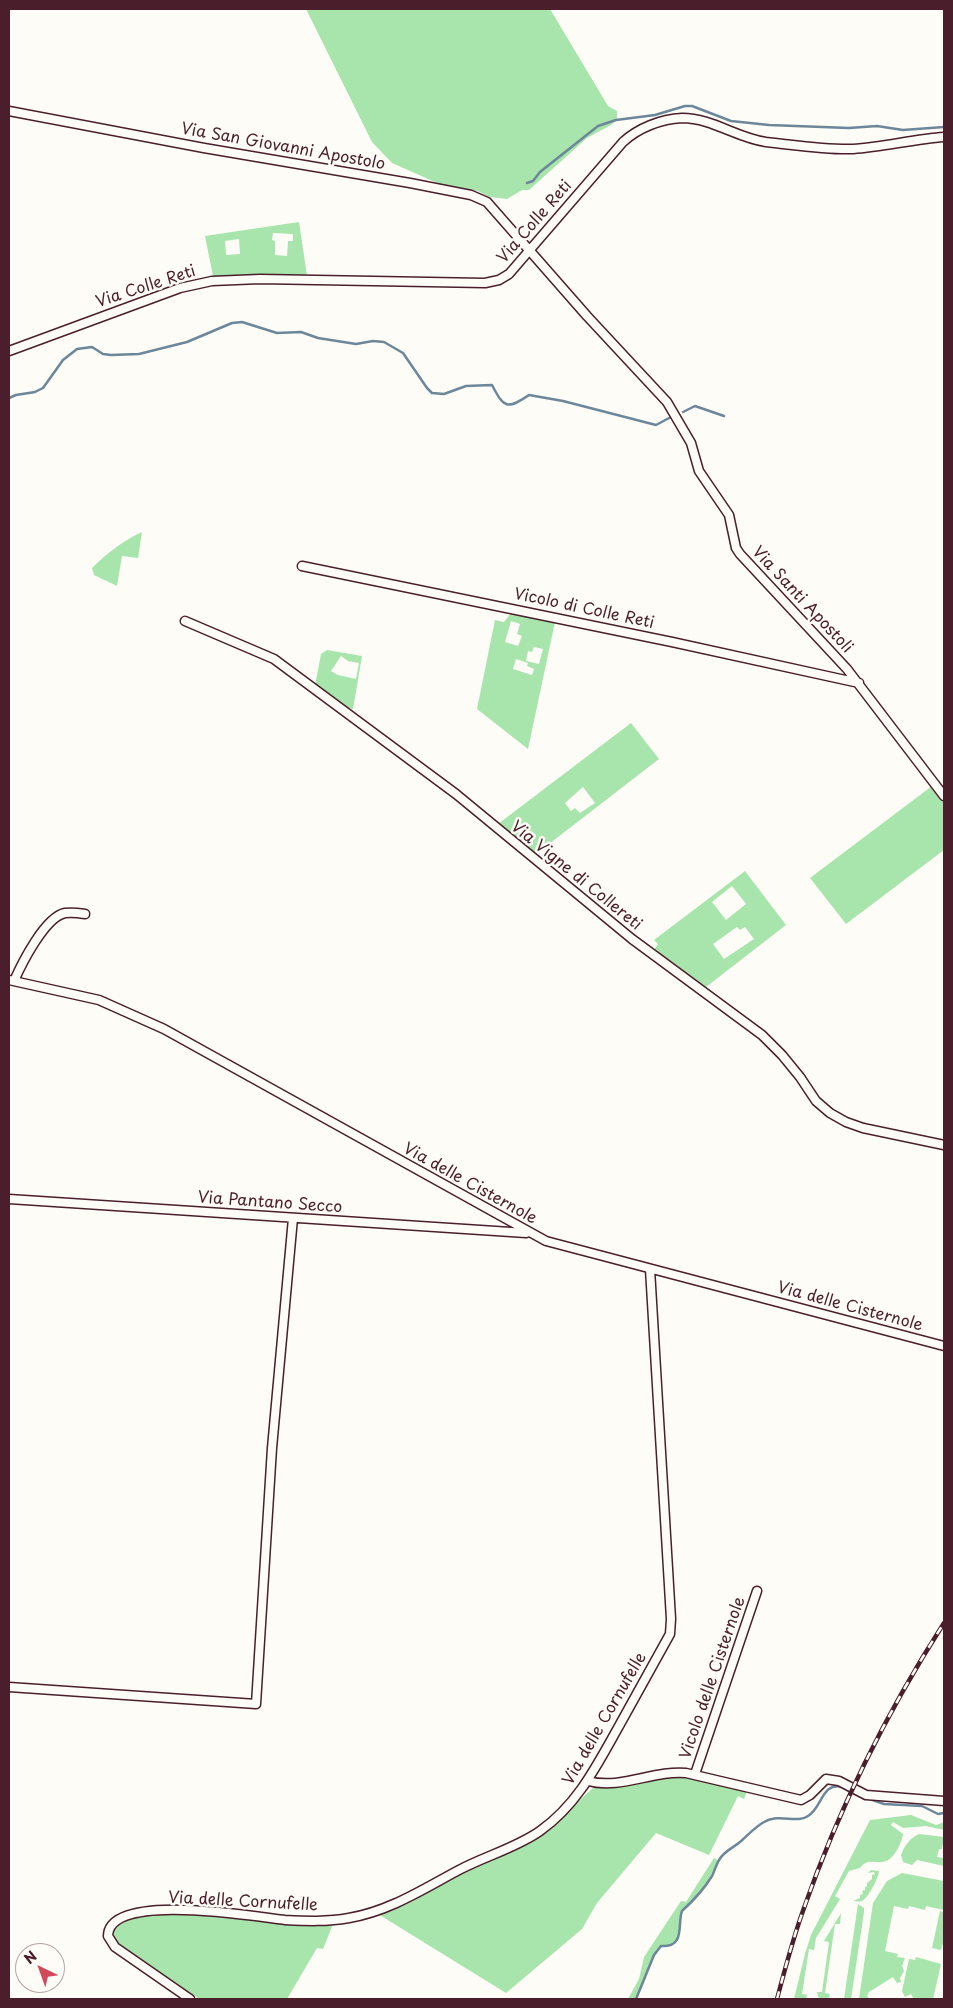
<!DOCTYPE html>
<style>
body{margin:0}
#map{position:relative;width:953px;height:2008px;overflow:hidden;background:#fdfcf7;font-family:"Playpen Sans",sans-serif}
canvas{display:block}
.frame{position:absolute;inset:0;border:10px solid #4a1f2b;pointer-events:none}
.north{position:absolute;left:15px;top:1943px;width:50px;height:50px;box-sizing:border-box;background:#fdfcf7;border:1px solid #b5a4a5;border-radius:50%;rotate:318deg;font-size:14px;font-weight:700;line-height:20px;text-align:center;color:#4a1f2b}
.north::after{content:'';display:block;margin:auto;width:18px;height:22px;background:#d1495b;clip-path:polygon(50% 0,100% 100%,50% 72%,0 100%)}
</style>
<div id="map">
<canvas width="953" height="2008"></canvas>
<div class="frame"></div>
<div class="north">N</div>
</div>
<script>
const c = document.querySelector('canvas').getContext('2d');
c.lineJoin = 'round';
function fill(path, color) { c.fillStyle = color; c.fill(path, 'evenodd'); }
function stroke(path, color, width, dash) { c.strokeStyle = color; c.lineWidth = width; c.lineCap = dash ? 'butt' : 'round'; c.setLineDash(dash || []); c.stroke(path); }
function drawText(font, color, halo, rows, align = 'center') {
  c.font = font + ' "Playpen Sans",sans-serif'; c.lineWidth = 5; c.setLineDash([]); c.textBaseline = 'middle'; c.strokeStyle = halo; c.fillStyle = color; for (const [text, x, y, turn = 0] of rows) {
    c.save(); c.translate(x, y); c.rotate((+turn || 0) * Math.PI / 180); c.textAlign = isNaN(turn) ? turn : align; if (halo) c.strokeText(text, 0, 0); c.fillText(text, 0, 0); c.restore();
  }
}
fill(new Path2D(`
 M306,9h244l58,97 9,5v8l-6,6 -24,13 -58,52h-7l-15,9 -18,-2 -11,-6 -34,-5 -52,-23 -20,-21z
 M299,222l8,54h-94l-8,-40zM273,233l20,1v7h-5l-1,15 -12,-1v-14l-3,-1zM239,239l1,15 -14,1 -1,-14z
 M142,532l-4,26 -16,-2 -5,30 -23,-11 -2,-7c15,-15 32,-28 50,-36z
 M511,613l44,9 -27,127 -51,-40 18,-89 9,2zM511,621l9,3 -3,10 5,2 -4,10 -13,-4zM534,647l9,2 -4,15 -13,-3 2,-10 4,1zM516,659l12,4 -1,3 7,3 -2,6 -19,-6z
 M327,650l35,6 -9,53 -7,-1 -31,-22 6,-32zM341,656l7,5 11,2 -3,16 -18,-4 -7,-4z
 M631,723l28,36 -123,95 -38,-30zM583,787l12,16 -15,10 -5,-5 -4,3 -6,-8z
 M932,786l12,15v49l-98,74 -36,-46z
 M745,871l41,54 -80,62 -52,-37 4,-6 -4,-4zM732,886l14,18 -20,16 -14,-18zM737,927l3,3 5,-3 9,12 -30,20 -11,-15z
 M680,1774l68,15 -4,10 -6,-3 -29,59 -53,-22 -59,70 -15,26 -76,64 -128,-79 14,-3 23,-11 44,-28 75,-31 59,-53 13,-4z
 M911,1815l25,10 8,-3v8l-18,-4 -23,2 -10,-6 -2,3 12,9c-1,8 -9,25 -17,27 -10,4 -18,-4 -26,7l-11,3 -14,25 5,3 -24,39 -2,12 -5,-1 -7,45 5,1 -1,4h-12l11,-45 6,-19 59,-115z
 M919,1834l25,3 -2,12h-3l-2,8 7,1v8l-27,-6 -5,5 -9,-3 -2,-7c3,-9 9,-17 18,-21z
 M714,1858l4,2 -13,27 -10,13 -14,13 -3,25 -7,7 -10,1c-13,16 -14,36 -25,53h-8l11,-20 5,-22 37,-56 5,1z
 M871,1870l8,1c0,6 -11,27 -17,30 -2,1 -6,0 -9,0l7,-3v-3l3,-1 -1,-3 3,-1v-3l2,-1v-3l5,-4v-4l3,-1 -1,-2 -6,1z
 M902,1873l42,8v29l-18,-4 -1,4 -16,-4 -1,3 -14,-3 -9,45 13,3 -1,3 8,1 -3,8 2,5 -4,7 1,4 -4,1 -4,-6 -24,15 -2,4 3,3h-11l14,-96 14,-22z
 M858,1904l6,4v4l-13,87h-7z
 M183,1909l72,10 66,7 12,-2 -10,25 -6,-1 -30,51h-88l-82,-57 -5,-6c4,-21 53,-24 71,-27z
 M940,1911l4,1v28l-3,10 -9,-2z
 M841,1913l-1,11h-5l-10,69 5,1 -1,4 -7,1 -4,-2 -1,-5h5l7,-50 -5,-1z
 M916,1957l25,7 -8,35h-19l-3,-5 -6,3 -3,-6 7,-32 6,1z`), '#a8e5ac');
stroke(new Path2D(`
 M527,183l6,-2 7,-9 58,-46 18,-6 39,-5 30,-9h7l39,15 38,4 80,3 28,-2 26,4 41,-3
 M9,398l7,-3 19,-3 8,-4 20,-28 14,-11 15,-2 11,7 8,1 28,-1 48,-12 45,-19 10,-1 35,11 24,-1 17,6 38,6 17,-3 11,1 19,11 24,35 5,5 12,1 22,-8 26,-1c12,23 15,25 37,10l34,6 93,24 15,-8
 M683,412l12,-6 29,10
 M867,1798l17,6 38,2 16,8 6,-1
 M636,1999l18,-44 7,-9c25,2 16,-22 21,-35 12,-11 21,-20 30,-35 3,-6 5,-15 10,-20 5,-6 12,-9 18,-14 8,-7 15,-15 24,-20 15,-9 33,2 44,-6 14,-8 14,-35 35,-29`), '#6c869a', 2.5);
const minor = new Path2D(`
 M9,111l195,37 206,35 61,12 16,7 100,114 80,86 24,41 8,28 30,44 7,33 4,6 107,115 97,127
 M9,351l171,-63 32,-7 48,-2 225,4 14,-3 10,-6 114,-132c15,-14 38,-23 59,-24 30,0 55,20 84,24 29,3 59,8 87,7 31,-2 61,-10 91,-12
 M302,566l370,76 187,41
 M185,621l89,38 182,135 176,145 130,96 20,20 18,22 16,24 14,12 16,9 17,6 81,17
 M9,980l90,20 65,29 382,212 398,105
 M14,981c8,-18 31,-64 51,-68 7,-1 14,0 20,1
 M9,1199l517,34
 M9,1687l247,17 16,-256 21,-230
 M695,1774l62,-183
 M588,1781c32,9 66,-11 98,-8l115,27 9,-5 16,-16 13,2 27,14 78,6
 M190,1999l-75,-52 -7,-11c1,-45 149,-19 177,-16 21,1 42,2 64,-2 41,-7 74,-29 110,-48 26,-14 57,-22 81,-39 38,-27 57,-66 79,-105 17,-31 34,-61 51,-92l1,-15 -21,-350`);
stroke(minor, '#4a1f2b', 11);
stroke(minor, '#fdfcf7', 8);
const rail = new Path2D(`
 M777,1999c8,-30 16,-61 27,-91 35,-100 83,-196 140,-285`);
stroke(rail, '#4a1f2b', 4.5);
stroke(rail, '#fdfcf7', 2.5, [8]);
drawText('16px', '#4a1f2b', '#fdfcf7', [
 ["Via San Giovanni Apostolo",283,147,10],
 ["Via Colle Reti",535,222,-49],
 ["Via Colle Reti",146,287,-18],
 ["Via Santi Apostoli",802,600,47],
 ["Vicolo di Colle Reti",584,609,12],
 ["Via Vigne di Collereti",576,876,39],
 ["Via delle Cisternole",470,1184,29],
 ["Via Pantano Secco",270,1203,4],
 ["Via delle Cisternole",850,1307,15],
 ["Vicolo delle Cisternole",713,1678,-71],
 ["Via delle Cornufelle",605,1719,-60],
 ["Via delle Cornufelle",243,1902,3]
]);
</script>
